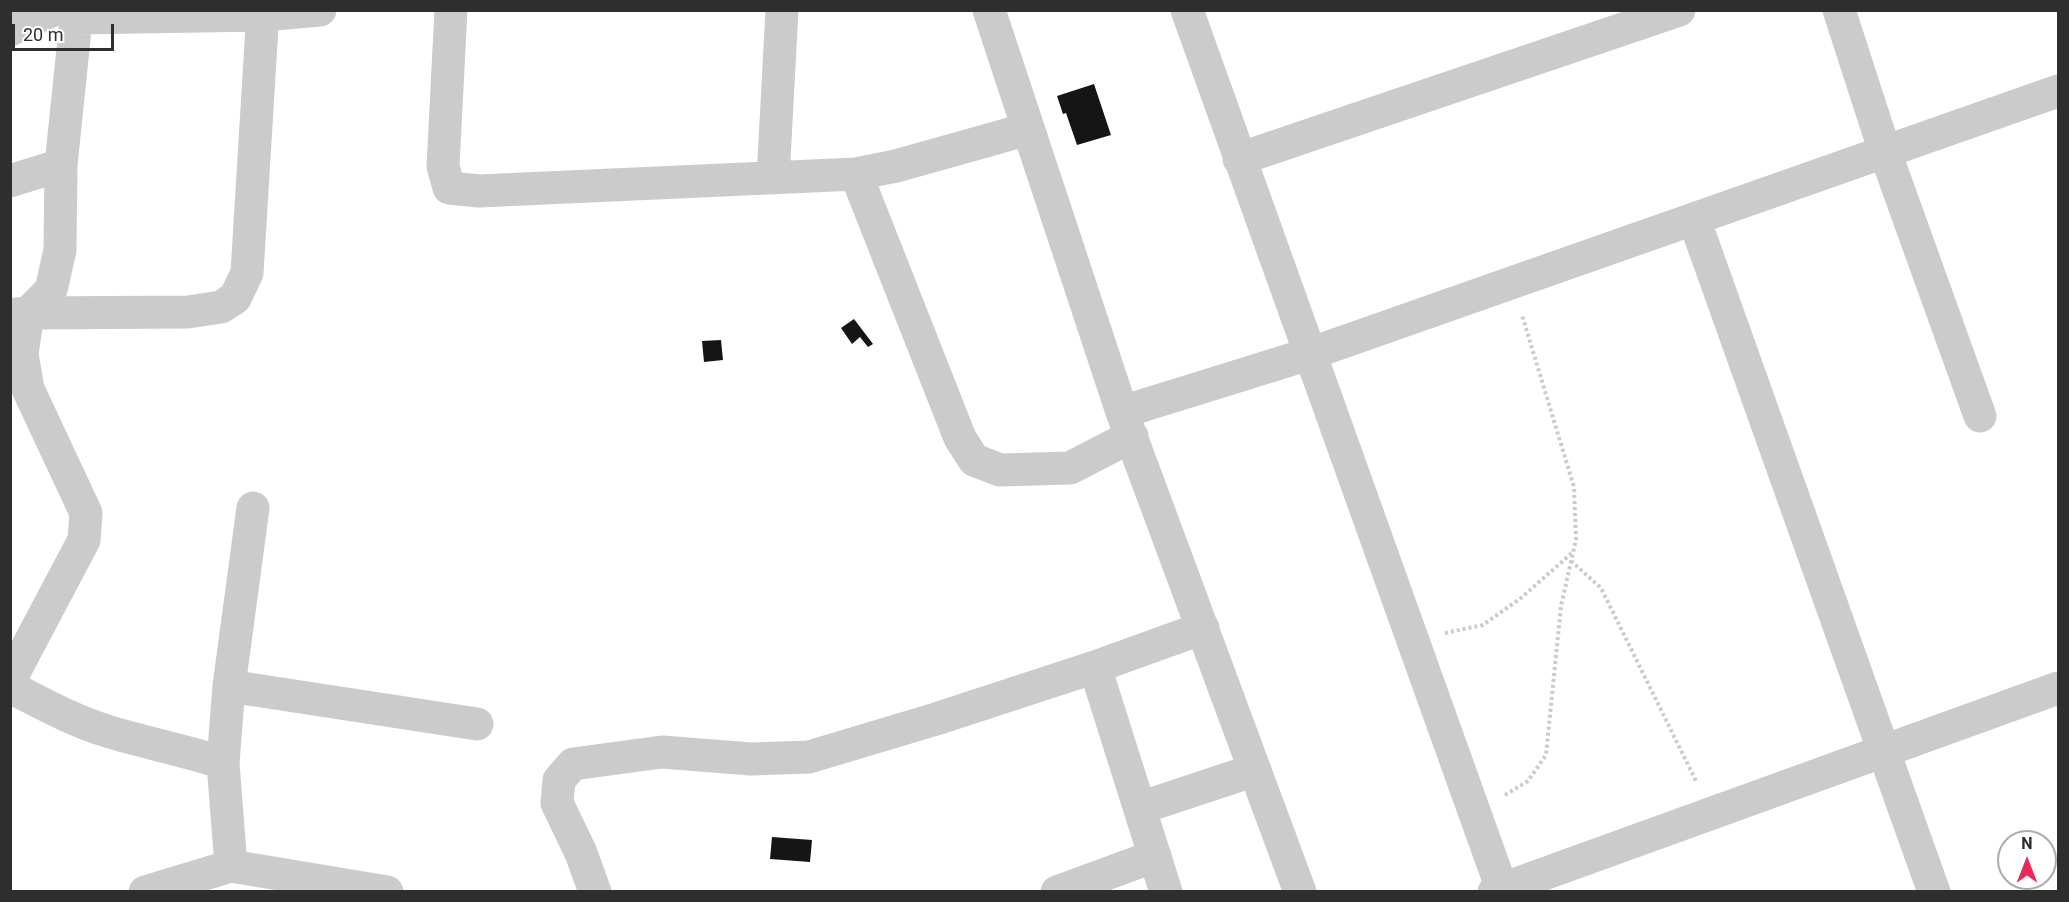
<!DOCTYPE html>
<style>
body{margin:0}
#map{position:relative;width:2069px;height:902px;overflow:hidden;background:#fff;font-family:Roboto,sans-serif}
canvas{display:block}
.frame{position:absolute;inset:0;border:12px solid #2e2e2e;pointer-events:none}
.north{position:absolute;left:1997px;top:830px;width:60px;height:60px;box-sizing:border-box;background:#fff;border:2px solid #ababab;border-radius:50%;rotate:0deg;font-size:16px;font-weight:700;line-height:24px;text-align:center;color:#2e2e2e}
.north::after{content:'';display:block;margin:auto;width:21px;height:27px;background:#eb2958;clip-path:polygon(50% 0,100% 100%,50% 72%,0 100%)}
.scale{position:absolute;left:12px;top:24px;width:102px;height:27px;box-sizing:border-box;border:3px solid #2e2e2e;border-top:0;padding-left:8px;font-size:18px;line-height:21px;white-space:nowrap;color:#2e2e2e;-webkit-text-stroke:4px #fff;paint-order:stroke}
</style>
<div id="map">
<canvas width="2069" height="902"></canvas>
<div class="frame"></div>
<div class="north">N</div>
<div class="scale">20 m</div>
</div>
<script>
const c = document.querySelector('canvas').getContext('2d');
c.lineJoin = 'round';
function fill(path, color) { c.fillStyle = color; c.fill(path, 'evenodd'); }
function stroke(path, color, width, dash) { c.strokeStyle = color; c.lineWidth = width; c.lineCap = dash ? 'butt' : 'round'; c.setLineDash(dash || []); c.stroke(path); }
fill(new Path2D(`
 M1094,84l17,51 -34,10 -11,-32 -3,1 -6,-18z
 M854,319l19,25 -5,3 -8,-10 -8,7 -11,-16z
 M721,340l2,20 -19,2 -2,-21z
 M772,837l40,3 -2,22 -40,-3z`), '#151515');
stroke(new Path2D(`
 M1571,561l30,27 96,195
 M1445,633l38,-8 38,-27 52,-46
 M1505,795l23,-14 18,-26 15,-149 15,-67 -2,-52 -52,-172`), '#cbcbcb', 4, [3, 3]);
stroke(new Path2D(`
 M451,10l-8,156 6,22 30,3 377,-17 40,-8 132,-37
 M989,10l133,402 178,480
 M1187,10l316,882
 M1839,10l46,142 95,264
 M77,18l186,-3 57,-5
 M10,30l43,-20
 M1239,159l440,-149
 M856,174l104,264 14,22 26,10 70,-2 62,-32
 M773,178l9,-168
 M10,181l51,-16
 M1694,219l240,673
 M17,314l11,-1 23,-23 9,-40 1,-85 16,-155
 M1122,412l187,-58 749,-263
 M1095,667l71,225
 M10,680l74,-140 2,-27 -58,-124 -6,-35 6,-41 160,-1 33,-5 14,-9 12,-25 16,-263
 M229,686l248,38
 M10,687c31,16 64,34 97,44 38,12 78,19 116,32
 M1140,808l115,-38
 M231,866l-8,-103 6,-77 24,-178
 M145,892l86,-26 156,26
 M595,892l-14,-39 -24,-50 2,-23 14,-16 89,-12 89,7 58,-2 127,-38 159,-52 108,-39
 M1057,892l98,-36
 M1494,892l564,-204`), '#cbcbcb', 33);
</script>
